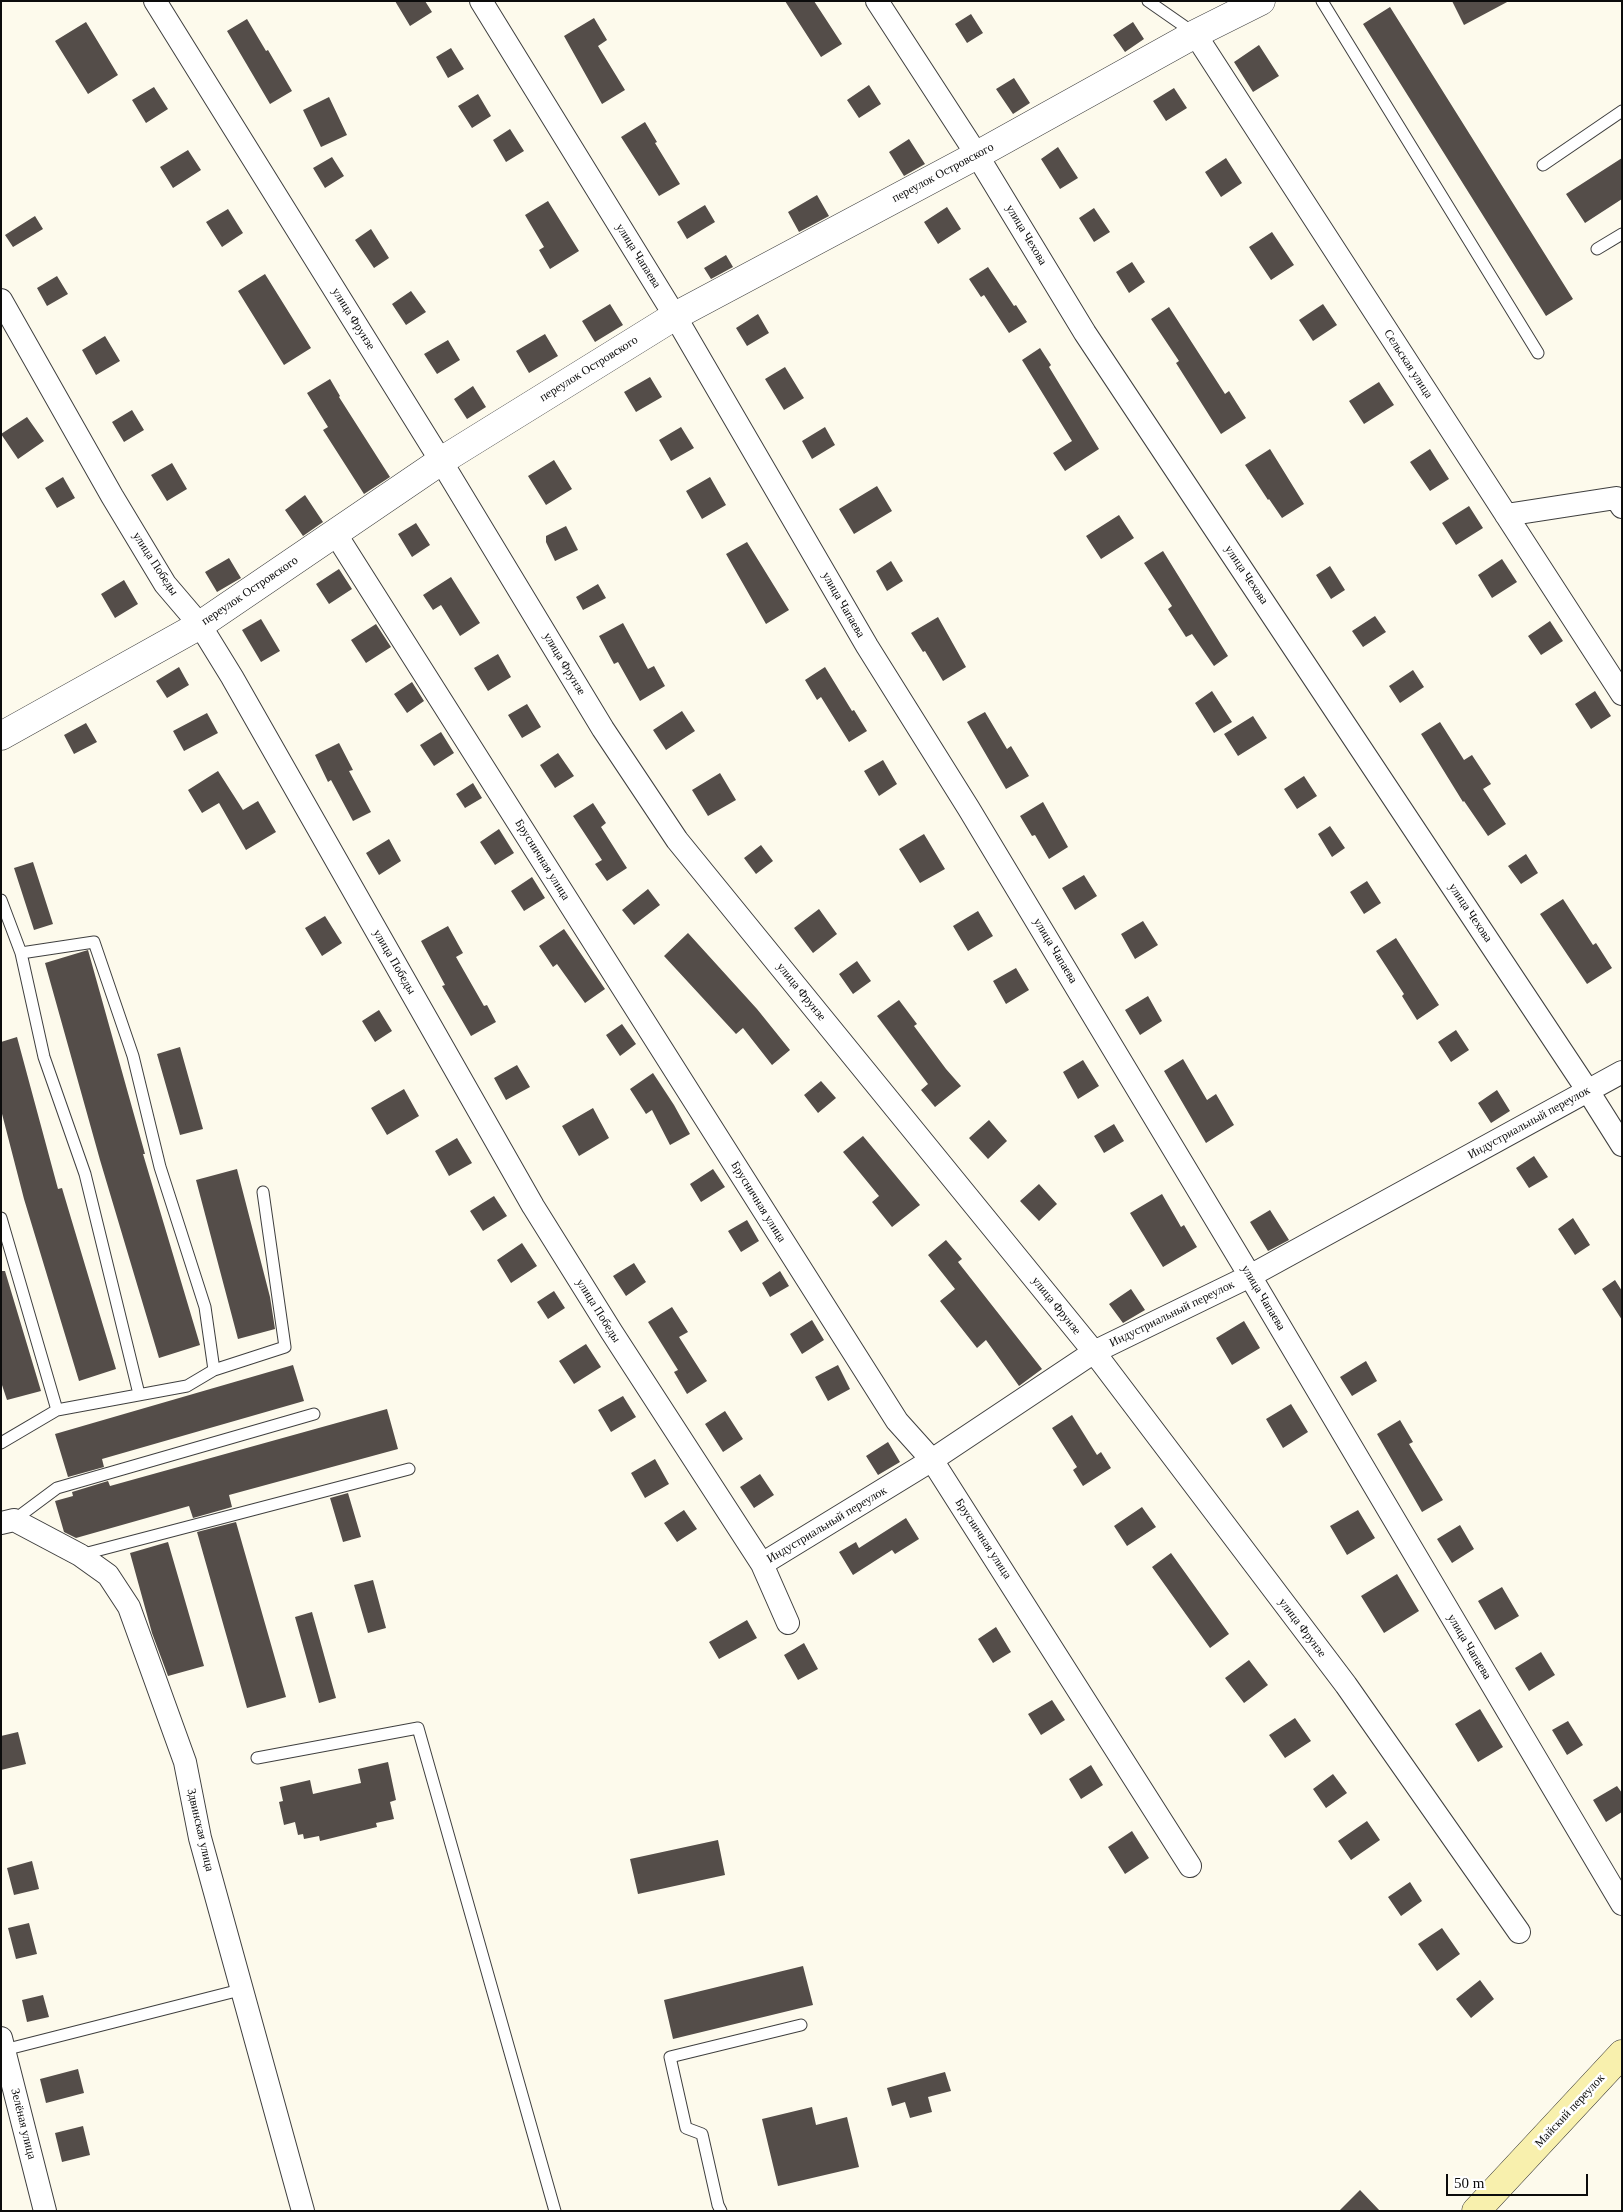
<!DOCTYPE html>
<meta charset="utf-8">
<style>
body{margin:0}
#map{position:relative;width:1623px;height:2212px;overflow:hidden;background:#fdfaec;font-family:Georgia,serif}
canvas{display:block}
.frame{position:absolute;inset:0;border:2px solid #0c0c0c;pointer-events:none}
.scale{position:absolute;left:1446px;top:2174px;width:142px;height:22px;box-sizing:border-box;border:2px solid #0c0c0c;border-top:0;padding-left:6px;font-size:15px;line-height:18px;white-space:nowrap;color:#0c0c0c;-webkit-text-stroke:4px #fff;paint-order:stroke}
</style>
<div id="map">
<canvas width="1623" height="2212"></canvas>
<div class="frame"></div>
<div class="scale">50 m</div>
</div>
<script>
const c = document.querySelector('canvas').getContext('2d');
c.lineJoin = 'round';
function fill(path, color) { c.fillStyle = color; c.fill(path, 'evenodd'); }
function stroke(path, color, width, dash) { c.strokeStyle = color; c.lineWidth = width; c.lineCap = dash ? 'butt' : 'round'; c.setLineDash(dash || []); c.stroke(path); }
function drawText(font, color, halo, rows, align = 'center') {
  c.font = font + ' Georgia,serif'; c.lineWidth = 5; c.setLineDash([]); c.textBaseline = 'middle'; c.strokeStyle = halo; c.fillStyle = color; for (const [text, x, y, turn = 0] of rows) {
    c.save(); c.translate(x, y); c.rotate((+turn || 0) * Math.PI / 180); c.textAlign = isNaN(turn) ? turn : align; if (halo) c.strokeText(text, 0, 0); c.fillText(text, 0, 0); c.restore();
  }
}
fill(new Path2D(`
 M395,1h30l7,11 -22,14z
 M785,1h29l28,43 -21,13z
 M1452,1h57l-45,24z
 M1390,7l183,292 -27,17 -183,-292z
 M971,14l12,19 -16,10 -12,-19z
 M594,18l13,22 -9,6 27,44 -23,14 -38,-68z
 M247,19l19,32 2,-1 24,41 -22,13 -43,-73z
 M86,22l32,53 -30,19 -33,-53z
 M1133,22l11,17 -19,13 -12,-17z
 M1259,45l20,31 -26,16 -19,-30z
 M451,48l13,21 -16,9 -12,-21z
 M1014,78l16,25 -17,11 -17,-25z
 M869,85l12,19 -22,14 -12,-18z
 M154,87l14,22 -22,14 -14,-23z
 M1174,88l13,20 -21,13 -13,-20z
 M478,94l13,22 -19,12 -14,-22z
 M329,97l18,38 -26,12 -18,-37z
 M645,122l12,20 -2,1 25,41 -21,12 -38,-59z
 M510,129l14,22 -18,11 -13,-22z
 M909,139l16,25 -21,12 -15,-24z
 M1058,147l20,31 -18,11 -19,-30z
 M188,150l13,20 -28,18 -13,-21z
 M332,157l12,19 -19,12 -12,-20z
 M1226,158l16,25 -21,14 -16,-25z
 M1622,158v41l-37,24 -19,-29z
 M817,195l12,21 -30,16 -11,-20z
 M548,201l31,50 -29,18 -11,-19 5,-3 -19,-32z
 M705,205l10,17 -28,17 -10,-17z
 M947,207l14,22 -23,15 -14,-22z
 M1094,208l16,24 -16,10 -15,-24z
 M228,209l15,24 -21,14 -16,-25z
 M35,216l8,13 -30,18 -8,-12z
 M371,229l18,29 -15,10 -19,-28z
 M1272,232l22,33 -23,15 -22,-33z
 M726,255l7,12 -22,12 -7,-11z
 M1132,262l13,20 -16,11 -13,-21z
 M988,267l26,39 2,-1 11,17 -18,11 -25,-38 -3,2 -12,-18z
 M265,274l46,74 -27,17 -46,-74z
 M57,276l11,18 -21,12 -10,-18z
 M411,291l15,21 -20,13 -14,-21z
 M610,304l13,21 -28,17 -13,-21z
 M1323,304l14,21 -24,16 -14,-21z
 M1169,307l56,87 4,-3 17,27 -25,16 -45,-71 3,-2 -28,-42z
 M758,314l11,19 -22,13 -11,-18z
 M545,334l13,22 -29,17 -13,-22z
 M105,336l15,25 -24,14 -14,-25z
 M448,340l12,20 -23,14 -13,-20z
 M1040,348l11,17 -2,2 50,82 -34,22 -12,-18 19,-12 -50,-81z
 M785,367l19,31 -20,12 -19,-31z
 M650,377l12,20 -26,15 -12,-20z
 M330,379l10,17 -1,1 51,80 -26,17 -41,-64 5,-3 -21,-34z
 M1379,382l15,23 -30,19 -15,-23z
 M473,386l13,21 -19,12 -13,-20z
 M132,410l12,20 -20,12 -12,-20z
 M27,417l17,24 -26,18 -17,-25z
 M681,427l13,21 -23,13 -12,-21z
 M825,427l10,18 -23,14 -10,-18z
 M1270,449l34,55 -22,14 -13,-19 -1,1 -23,-35z
 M1430,449l19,30 -19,12 -20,-29z
 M554,460l18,29 -26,16 -18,-29z
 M172,463l15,26 -20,12 -16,-26z
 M63,477l12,21 -18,10 -12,-20z
 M710,477l16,28 -24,14 -16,-28z
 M877,486l15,25 -38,23 -15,-25z
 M305,495l18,27 -20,14 -18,-26z
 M1469,506l14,22 -27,17 -14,-22z
 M1119,515l15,23 -33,21 -15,-23z
 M416,523l14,22 -18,12 -14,-23z
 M566,526l12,24 -23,11 -9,-19v-6z
 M747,542l42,68 -23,14 -40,-70z
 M1163,551l65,105 -14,10 -22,-32 -6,3 -18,-28 4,-3 -28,-43z
 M229,558l12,20 -24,14 -12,-20z
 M1502,559l15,23 -25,16 -14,-23z
 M891,561l12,20 -16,10 -11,-20z
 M1330,566l15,24 -14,9 -15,-24z
 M339,569l13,20 -23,15 -13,-20z
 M451,577l29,46 -20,13 -19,-31 -8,5 -10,-15z
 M124,580l14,24 -23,14 -14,-24z
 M598,584l8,14 -23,12 -7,-13z
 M1375,616l11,16 -23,15 -11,-16z
 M938,617l28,50 -23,14 -18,-30 -2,1 -12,-19z
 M261,619l19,32 -19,11 -19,-32z
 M1550,621l13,20 -22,14 -13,-19z
 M623,623l25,46 6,-3 11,20 -25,15 -22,-39 -4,2 -15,-28z
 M376,624l15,23 -25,16 -15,-23z
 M498,654l13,23 -23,14 -14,-23z
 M179,667l10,18 -22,13 -11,-17z
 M825,667l27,44 2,-1 13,21 -18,11 -28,-45 -4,3 -12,-20z
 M1413,670l11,17 -24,16 -11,-17z
 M412,682l12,19 -17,12 -13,-19z
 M1212,691l20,31 -18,11 -19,-30z
 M1595,691l16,25 -20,13 -16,-25z
 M527,704l14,23 -19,11 -14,-23z
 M682,711l13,20 -29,19 -13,-20z
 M985,712l22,37 4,-3 18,30 -23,13 -39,-67z
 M207,713l11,20 -34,18 -11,-20z
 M1253,716l14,22 -29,18 -14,-22z
 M1440,722l24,38 8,-5 19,29 -8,5 23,35 -18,12 -24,-35 -1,1 -42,-68z
 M86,723l11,19 -23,12 -10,-19z
 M441,732l13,21 -20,13 -14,-21z
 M339,743l14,27 -4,1 22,41 -18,9 -22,-41 -3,2 -13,-27z
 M558,753l16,23 -19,12 -15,-23z
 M883,760l14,24 -18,12 -15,-25z
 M218,771l25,39 15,-9 18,31 -30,18 -27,-47 -17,10 -14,-23z
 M720,773l16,27 -28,16 -16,-26z
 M1304,776l13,20 -20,13 -13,-20z
 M473,783l9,15 -17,10 -9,-14z
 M1043,802l25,45 -19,12 -14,-24 -3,1 -12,-20z
 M593,803l13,20 -5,4 26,41 -20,13 -12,-17 7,-4 -29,-44z
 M1330,826l15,22 -13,9 -14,-23z
 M499,829l15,24 -19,12 -15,-23z
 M924,834l21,35 -25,14 -21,-34z
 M389,839l12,22 -22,14 -13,-22z
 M761,845l12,16 -17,13 -12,-16z
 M1526,854l12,19 -17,11 -13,-18z
 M33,862l20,62 -19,6 -20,-62z
 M1084,875l13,21 -22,14 -13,-22z
 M532,877l13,21 -21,13 -13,-20z
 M1367,881l14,22 -17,11 -14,-22z
 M648,889l12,16 -26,20 -12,-15z
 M1563,899l30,46 3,-2 16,25 -25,16 -47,-70z
 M819,909l18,25 -24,19 -19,-25z
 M978,911l15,25 -25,15 -15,-25z
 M325,916l17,27 -20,13 -17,-28z
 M1143,921l15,24 -23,14 -14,-25z
 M448,926l15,27 -7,4 28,49 3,-1 9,17 -25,14 -29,-50 3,-1 -24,-44z
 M564,929l41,60 -20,14 -28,-39 -4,3 -14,-21z
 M688,933l69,76 33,41 -18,15 -29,-37 -7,6 -72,-78z
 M1396,938l43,67 -22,15 -15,-24 2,-2 -28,-43z
 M88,950l57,204h-2l57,191 -41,13 -59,-198 -55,-197z
 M857,961l14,20 -18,13 -14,-20z
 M1016,968l13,22 -23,14 -13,-23z
 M1148,996l14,25 -22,14 -15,-25z
 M899,1000l18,24 -3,2 32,43 15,17 -26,21 -14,-17 7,-6 -51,-68z
 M379,1010l13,21 -17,11 -13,-21z
 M622,1024l14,20 -16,12 -14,-21z
 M1456,1030l13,20 -18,12 -13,-20z
 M17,1037l41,152 4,-1 54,181 -37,12 -55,-182 -23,-89v-68z
 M180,1047l23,82 -23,6 -23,-81z
 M1183,1059l24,41 9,-6 18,31 -28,18 -42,-72z
 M1083,1060l16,26 -21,13 -15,-27z
 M517,1065l13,22 -24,13 -12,-22z
 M653,1073l21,32 16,29 -20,11 -18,-35 -6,4 -16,-25z
 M821,1081l15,17 -18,15 -14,-18z
 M404,1089l15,27 -32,19 -16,-27z
 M1497,1090l13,21 -19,12 -13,-20z
 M593,1108l16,30 -30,18 -17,-30z
 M989,1120l18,21 -19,18 -19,-21z
 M1114,1124l10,17 -20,12 -10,-17z
 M863,1136l57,69 -28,22 -20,-25 7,-6 -36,-44z
 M457,1138l15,25 -23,13 -14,-25z
 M1534,1156l14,21 -19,11 -13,-20z
 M237,1169l33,128 5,32 -37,10 -42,-159z
 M713,1169l12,18 -24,15 -11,-18z
 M1039,1184l18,20 -18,17 -19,-20z
 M1162,1194l19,33 3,-2 13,22 -34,20 -33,-54z
 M494,1196l13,20 -24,15 -13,-20z
 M1270,1210l19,30 -21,11 -18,-29z
 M1573,1218l17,27 -15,10 -17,-26z
 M747,1220l12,21 -18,11 -13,-21z
 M946,1240l16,19 -4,3 84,107 -23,17 -33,-46 -9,8 -37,-47 15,-12 -27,-34z
 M522,1243l15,23 -26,17 -14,-23z
 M634,1263l12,19 -20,14 -13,-20z
 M1,1271h4l36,120 -34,9 -6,-18z
 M780,1271l9,15 -19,11 -8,-14z
 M1615,1280l7,11v29l-20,-31z
 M1131,1289l14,21 -22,13 -14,-19z
 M554,1291l11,17 -17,11 -11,-17z
 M672,1307l16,25 -9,5 28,44 -20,13 -13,-22 4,-2 -30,-48z
 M812,1320l12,20 -22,14 -12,-20z
 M1244,1321l16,27 -28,17 -16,-27z
 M586,1344l15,23 -27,17 -15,-23z
 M1366,1361l11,20 -25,15 -12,-19z
 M293,1365l11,36 -202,58 2,8 -36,10 -13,-43z
 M838,1365l12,24 -22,12 -13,-24z
 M623,1396l13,21 -25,15 -13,-22z
 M1291,1404l17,28 -25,16 -17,-29z
 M387,1409l11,40 -169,46 3,12 -39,11 -4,-12 -113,32 -12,-6 -9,-31 18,-5 -1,-4 36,-11 2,5z
 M725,1411l18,28 -20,13 -18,-28z
 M1072,1415l25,40 4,-3 10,16 -28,18 -10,-16 4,-3 -25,-39z
 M1400,1420l13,22 -4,2 34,56 -21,12 -45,-78z
 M888,1442l12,20 -22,13 -12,-19z
 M655,1459l14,25 -24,14 -14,-25z
 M760,1474l14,21 -20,13 -14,-21z
 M348,1493l13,44 -18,5 -13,-44z
 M1142,1507l14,20 -29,19 -13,-20z
 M684,1510l13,19 -20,13 -13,-19z
 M1358,1510l17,28 -28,17 -17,-29z
 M906,1518l13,21 -24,15 -3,-4 -39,25 -14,-23 17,-10 3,6z
 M236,1522l50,175 -39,11 -50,-176z
 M1460,1525l14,24 -22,14 -15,-24z
 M168,1542l36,124 -36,10 -16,-43 -22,-80z
 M1171,1553l58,81 -19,14 -58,-81z
 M1397,1574l22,37 -35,22 -23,-37z
 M373,1580l13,48 -18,5 -14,-48z
 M1502,1587l17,29 -24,14 -17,-29z
 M312,1612l24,86 -17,5 -24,-86z
 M747,1620l10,18 -38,21 -10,-17z
 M996,1627l15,25 -18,11 -15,-24z
 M804,1643l14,26 -20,11 -14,-25z
 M1541,1652l14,23 -26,16 -14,-23z
 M1249,1660l19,25 -24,18 -19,-25z
 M1052,1700l13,20 -24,15 -13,-21z
 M1480,1709l23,38 -25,15 -23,-38z
 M1295,1718l16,23 -26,17 -16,-23z
 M1568,1721l15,24 -16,10 -15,-25z
 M18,1732l8,32 -25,6v-34z
 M388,1762l8,38 -6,2 4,17 -18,4 1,4 -57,14 -1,-5 -15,3 -1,-5 -5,1 -3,-13 -11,3 -5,-23 4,-1 -3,-14 30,-7 3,14 48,-11 -3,-14z
 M1091,1765l12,20 -22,14 -12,-20z
 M1333,1774l14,19 -21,15 -13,-19z
 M1617,1786l5,7v19l-16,10 -13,-22z
 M1367,1821l13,19 -29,20 -13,-19z
 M1132,1831l17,27 -24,16 -17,-27z
 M718,1840l7,35 -87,19 -8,-35z
 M32,1861l7,28 -25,6 -7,-27z
 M1410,1882l12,19 -21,15 -13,-19z
 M29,1923l8,31 -21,5 -8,-31z
 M1442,1928l18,26 -23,17 -19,-27z
 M803,1966l10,39 -140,34 -9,-39z
 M1480,1980l14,19 -23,19 -15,-19z
 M43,1995l6,22 -22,5 -5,-22z
 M78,2069l6,24 -38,10 -6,-24z
 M945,2072l6,19 -23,6 4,15 -22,6 -5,-16 -13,4 -5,-18z
 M812,2107l4,18 31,-8 12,50 -81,19 -16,-67z
 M83,2126l7,29 -28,7 -7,-29z
 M1360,2190l20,21h-41z`), '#544d49');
const service = new Path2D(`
 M1148,1l46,32
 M1322,1l216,352
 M1543,165l79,-54
 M1597,249l25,-15
 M1,900l20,53 23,104 41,117 54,220
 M21,953l73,-11 39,114 27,111 45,140 9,63
 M1,1218l56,192
 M1,1443l56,-33 130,-24 27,-16 71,-23 -22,-155
 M14,1520l43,-32 257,-74
 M80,1555l329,-86
 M257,1758l161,-30 137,483
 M4,2050l236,-60
 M721,2211l-3,-6 -16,-71 -16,-6 -16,-71 131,-32`);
const minor = new Path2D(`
 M155,1l286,460 162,268 74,111 417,512 252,333 173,247
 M481,1l194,315 192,330 102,163 281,467 372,628
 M877,1l100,154 108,178 503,758 34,54
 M1195,34l427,660
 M1,300l111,196 53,88 35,41 32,52 301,529 78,125 151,233 26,59
 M1506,515l110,-17 6,9
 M335,533l562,888 35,39 258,406
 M1,1523l13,-3 66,35 28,20 21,32 56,155 15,76 103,373
 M762,1564l170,-104 162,-108 156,-76 372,-204
 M1,2038l44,173`);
const tertiary = new Path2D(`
 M1,736l199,-111 241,-164 234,-145 302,-161 218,-121 66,-33`);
const secondary = new Path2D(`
 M1476,2211l146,-157`);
stroke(service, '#3f3f3f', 13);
stroke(minor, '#3f3f3f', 24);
stroke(tertiary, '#3f3f3f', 29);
stroke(secondary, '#2e2e2e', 29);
stroke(service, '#fff', 11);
stroke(minor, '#fff', 22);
stroke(tertiary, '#fff', 28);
stroke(secondary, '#f8f0ad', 28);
drawText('12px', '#0c0c0c', '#fff', [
 ["переулок Островского",943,173,-28],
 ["улица Чехова",1026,235,59],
 ["улица Чапаева",638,256,58],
 ["улица Фрунзе",353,319,58],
 ["Сельская улица",1408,364,57],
 ["переулок Островского",589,369,-32],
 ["улица Победы",155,564,57],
 ["улица Чехова",1246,575,56],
 ["переулок Островского",250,591,-34],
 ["улица Чапаева",843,605,60],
 ["улица Фрунзе",564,664,59],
 ["Брусничная улица",542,860,58],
 ["улица Чехова",1470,913,56],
 ["улица Чапаева",1055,951,59],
 ["улица Победы",394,962,60],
 ["улица Фрунзе",801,992,51],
 ["Индустриальный переулок",1529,1123,-29],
 ["Брусничная улица",758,1202,58],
 ["улица Чапаева",1263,1298,59],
 ["улица Фрунзе",1056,1306,51],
 ["улица Победы",598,1311,58],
 ["Индустриальный переулок",1172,1314,-26],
 ["Индустриальный переулок",827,1525,-31],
 ["Брусничная улица",983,1539,57],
 ["улица Фрунзе",1302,1628,53],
 ["улица Чапаева",1469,1647,59],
 ["Здвинская улица",200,1830,77],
 ["Майский переулок",1570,2111,-47],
 ["Зелёная улица",23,2124,76]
]);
</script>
